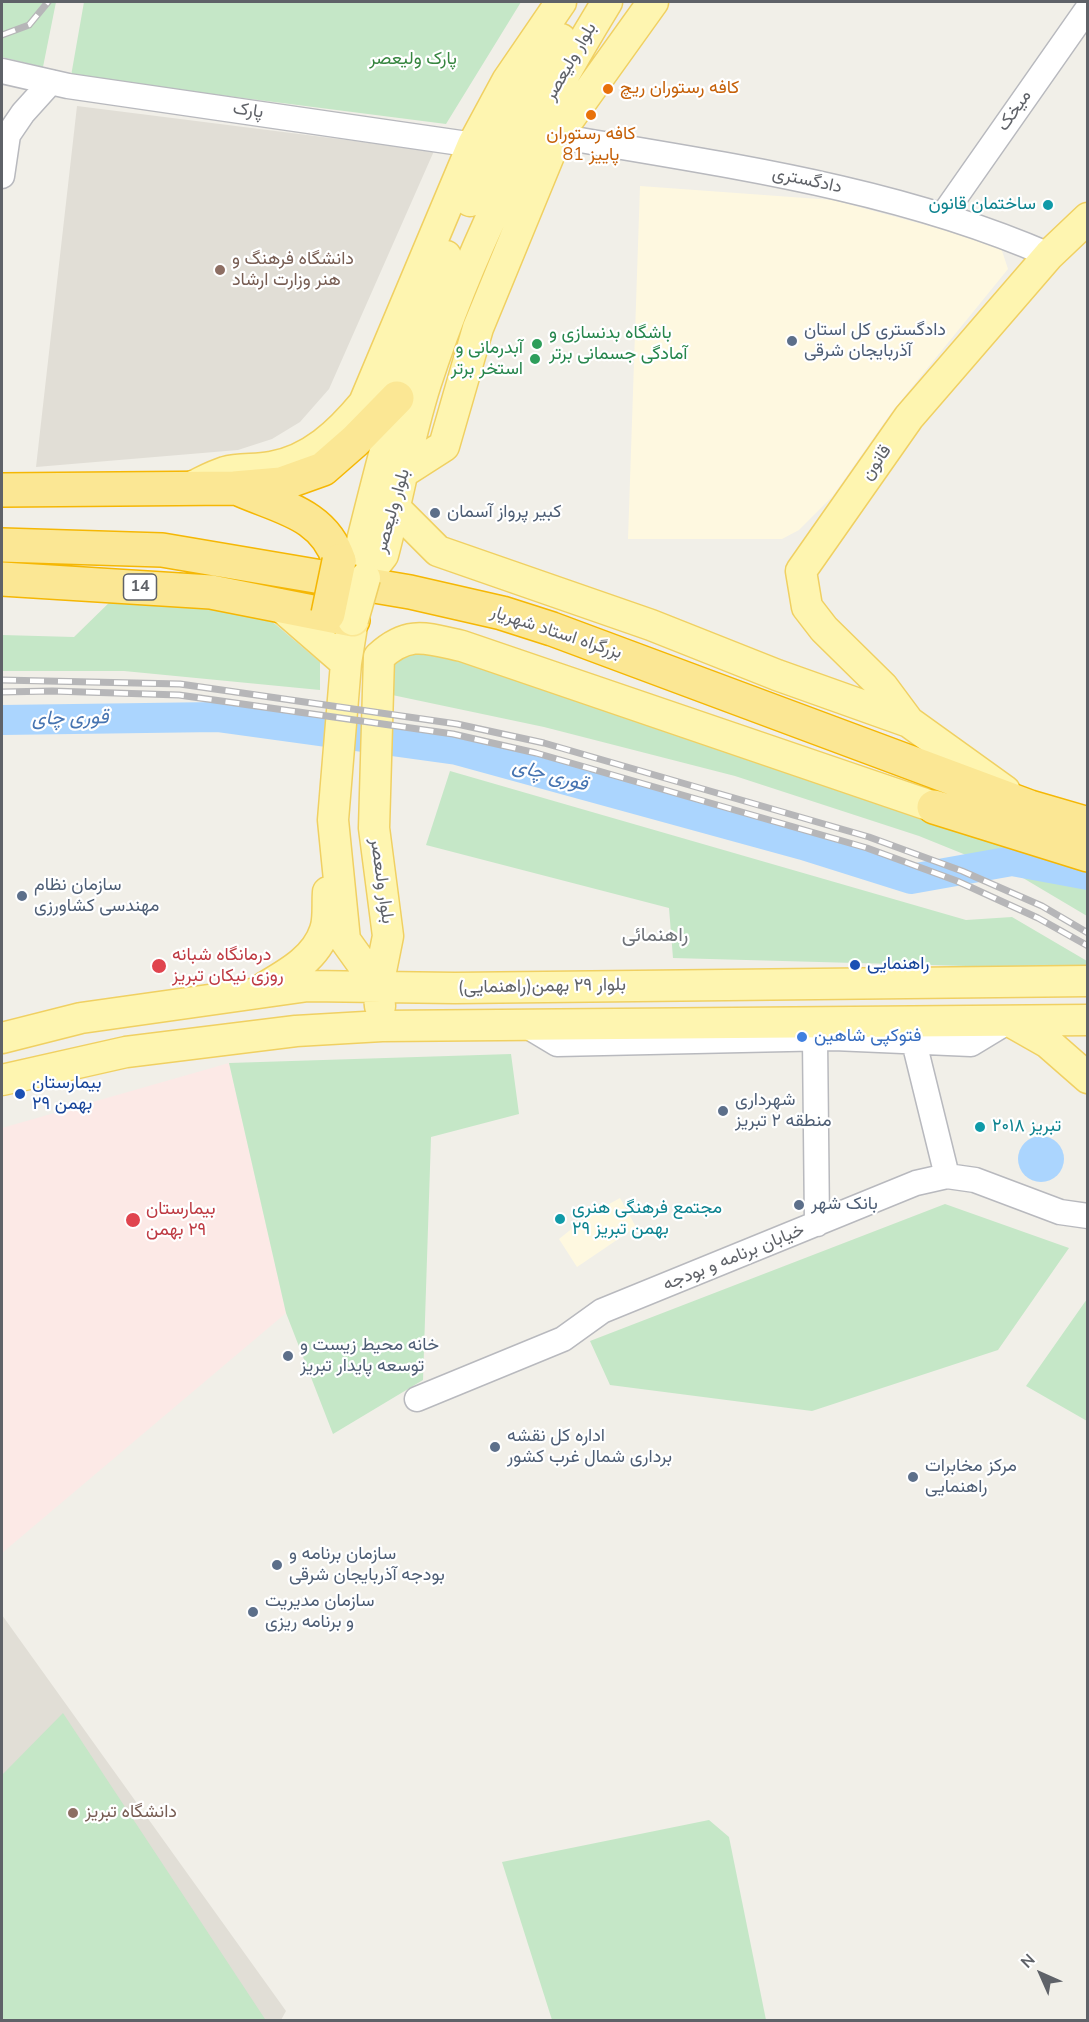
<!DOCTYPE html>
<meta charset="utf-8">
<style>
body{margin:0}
#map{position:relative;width:1089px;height:2022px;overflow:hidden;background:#f1efe8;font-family:"Nunito Sans",sans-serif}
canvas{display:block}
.frame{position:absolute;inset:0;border:3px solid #5f6268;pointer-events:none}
.north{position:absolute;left:1011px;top:1944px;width:60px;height:60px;-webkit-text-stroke:4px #fff;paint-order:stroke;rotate:315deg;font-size:16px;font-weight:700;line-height:24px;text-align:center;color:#5f6268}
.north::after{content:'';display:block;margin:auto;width:21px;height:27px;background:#5f6268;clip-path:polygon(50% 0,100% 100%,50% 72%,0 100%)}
</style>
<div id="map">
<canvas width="1089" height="2022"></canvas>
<div class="frame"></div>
<div class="north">N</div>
</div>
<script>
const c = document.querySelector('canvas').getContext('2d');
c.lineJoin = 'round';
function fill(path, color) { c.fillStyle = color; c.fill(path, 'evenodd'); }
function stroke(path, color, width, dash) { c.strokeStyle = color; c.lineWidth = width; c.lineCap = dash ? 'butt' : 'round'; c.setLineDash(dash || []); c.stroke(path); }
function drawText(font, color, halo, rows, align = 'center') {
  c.font = font + ' "Nunito Sans",Vazirmatn,sans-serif'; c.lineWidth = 4.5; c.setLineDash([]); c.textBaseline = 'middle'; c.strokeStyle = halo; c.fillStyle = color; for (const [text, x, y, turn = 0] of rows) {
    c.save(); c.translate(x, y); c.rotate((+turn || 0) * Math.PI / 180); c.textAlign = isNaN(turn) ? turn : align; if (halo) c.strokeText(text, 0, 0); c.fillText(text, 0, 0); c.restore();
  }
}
fill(new Path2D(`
 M640,186l193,14 167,45 8,24 -117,144 -59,84 -33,33 -17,9h-154z
 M620,1198l16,29 -59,40 -18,-28 30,-24z`), '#fef8e0');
fill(new Path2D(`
 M77,106l357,45 -105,238 -29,33 -28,17 -34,11 -202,17z
 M2,1615l284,396 -5,9h-279z`), '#e1ded6');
fill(new Path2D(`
 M229,1063l57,250 -284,240v-425z`), '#fce9e6');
fill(new Path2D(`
 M2,2h54l-13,65 -41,-10z
 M84,2h437l-75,122 -375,-48z
 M116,596l145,16 59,50v28l-196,-19h-122v-36l72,2z
 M415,645l672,213v58l-64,-38 -104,-42 -184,-60 -191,-49 -166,-35 6,-28z
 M450,771l516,149 46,-3 75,44v4l-12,4 -402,-11 -4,-50 -243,-63z
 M511,1054l8,60 -88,23 -8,243 -90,54 -47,-121 -57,-250z
 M945,1204l124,44 -71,102 -186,61 -202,-26 -20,-44z
 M1087,1299v122l-61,-35z
 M63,1713l202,306 -1,1h-262v-245z
 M709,1820l20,17 37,183h-214l-50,-158z`), '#c5e7c7');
fill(new Path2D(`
 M1018 1159a23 23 0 1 1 46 0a23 23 0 1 1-46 0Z`), '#abd5fe');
stroke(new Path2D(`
 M2,720l215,-3 240,33 346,95 108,34 101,-18 76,14`), '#abd5fe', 30);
const minor = new Path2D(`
 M2,71l66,15 420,61
 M557,136c167,29 336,51 492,119
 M2,176l6,-41 15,-22 28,-31
 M943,215l145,-207
 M527,1026l30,18 277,-6 137,6 38,-23
 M815,1039l2,185
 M914,1042l33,134
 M417,1399l146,-60 39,-28 314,-128 31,-7 28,4 85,32 28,4`);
const major = new Path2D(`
 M470,201l25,-52 66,-110
 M405,471l39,-25 34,-118 79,-192 96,-134
 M191,487c11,-5 22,-11 34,-15 14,-4 31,-2 46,-5 40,-7 68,-34 93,-64l109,-259 34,-63 54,-79
 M396,509l42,42 213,74 126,50 132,47 96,69
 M365,578l18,-23c15,-56 25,-116 43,-172 44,-135 107,-260 181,-381
 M365,578l-6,-25c25,-101 50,-200 87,-297
 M278,604l68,59
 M353,620l-7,43 -13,157 12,120 33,46
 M909,722l-26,-35 -59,-58 -17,-22 -6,-36 108,-154 140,-162 39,-37
 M265,987c24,-14 51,-29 60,-57 4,-11 2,-26 3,-38
 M380,1006l-2,-20 10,-50 -14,-108 5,-171c29,-27 47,-19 83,-11l472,161
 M1011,1022l37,21 40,35
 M2,1038l79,-20 227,-32 147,2 633,-7
 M2,1080l124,-28 170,-21 86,-5 706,-6`);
const highway = new Path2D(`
 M2,490l232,-2 47,-4 42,-15 32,-28 42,-43
 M241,490c41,18 83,24 98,71
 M2,545l160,5 248,42 92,21 50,16 478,178 58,17
 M2,579l209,13 142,28
 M934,807l154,48`);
stroke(minor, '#b8b9be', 27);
stroke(major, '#f0d062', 33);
stroke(highway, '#f5b704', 36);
stroke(minor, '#fff', 24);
stroke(major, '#fef5b0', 30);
stroke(highway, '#fbe794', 33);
const rail = new Path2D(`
 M2,35l27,-10 19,-23
 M2,680l178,4 277,40 87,19 325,94 93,34 80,35 46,27
 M2,692l50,-1 127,4 274,39 83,19 331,95 90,33 81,37 50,28`);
stroke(rail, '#b6b6b8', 7);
stroke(rail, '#fff', 4.5, [14]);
const majorBridge = new Path2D(`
 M353,620l12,-42`);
const highwayBridge = new Path2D(`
 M328,614l11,-53`);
stroke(majorBridge, '#f0d062', 33, []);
stroke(highwayBridge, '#f5b704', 36, []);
stroke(majorBridge, '#fef5b0', 30);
stroke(highwayBridge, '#fbe794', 33);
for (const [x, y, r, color] of [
 [608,89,6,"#e8710a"],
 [591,115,6,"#e8710a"],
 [1048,205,6,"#0f9aa8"],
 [220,270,6,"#8d6e63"],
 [792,341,6,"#5c6f8a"],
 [537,344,6,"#2e9e5b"],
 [535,359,6,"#2e9e5b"],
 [435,513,6,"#5c6f8a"],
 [22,896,6,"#5c6f8a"],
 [855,965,6,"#1a4fb4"],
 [159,966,8,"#e0444e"],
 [802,1037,6,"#3f7fe0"],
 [20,1094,6,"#1a4fb4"],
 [723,1111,6,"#5c6f8a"],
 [980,1127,6,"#0f9aa8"],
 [799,1205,6,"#5c6f8a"],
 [560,1219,6,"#0f9aa8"],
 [133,1220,8,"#e0444e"],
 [288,1356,6,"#5c6f8a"],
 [495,1447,6,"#5c6f8a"],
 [913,1477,6,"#5c6f8a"],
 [277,1565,6,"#5c6f8a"],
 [253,1612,6,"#5c6f8a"],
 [73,1813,6,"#8d6e63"]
]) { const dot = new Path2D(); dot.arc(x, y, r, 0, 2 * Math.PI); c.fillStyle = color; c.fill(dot); stroke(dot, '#fff', 2); }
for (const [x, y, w] of [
 [140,587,33]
]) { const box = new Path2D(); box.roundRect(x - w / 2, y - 13, w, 26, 4.5); c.fillStyle = '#fff'; c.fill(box); stroke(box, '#5f6268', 1.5); }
drawText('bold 16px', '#5f6268', null, [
 ["14",140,587]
]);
drawText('18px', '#378640', '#fff', [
 ["پارک ولیعصر",413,60]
]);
drawText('18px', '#5f6268', '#fff', [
 ["بلوار ولیعصر",571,62,-60],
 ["پارک",248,111,8],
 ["میخک",1015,111,-55],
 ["دادگستری",807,181,12],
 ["قانون",877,463,-55],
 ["بلوار ولیعصر",393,511,-74],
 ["بزرگراه استاد شهریار",556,633,18],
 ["بلوار ولىعصر",381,881,82],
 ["بلوار ٢٩ بهمن(راهنمایی)",542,987,-1],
 ["خیابان برنامه و بودجه",734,1258,-22]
]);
drawText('18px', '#c56008', '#fff', [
 ["کافه رستوران ریچ",620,89],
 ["کافه رستوران",591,135,"center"],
 ["پاییز 81",591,156,"center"]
], 'left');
drawText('18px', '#0d838f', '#fff', [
 ["ساختمان قانون",1036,205,"right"],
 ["تبریز ۲۰۱۸",992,1127],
 ["مجتمع فرهنگی هنری",572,1209],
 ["۲۹ بهمن تبریز",572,1230]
], 'left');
drawText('18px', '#785e54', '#fff', [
 ["دانشگاه فرهنگ و",232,260],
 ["هنر وزارت ارشاد",232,281],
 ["دانشگاه تبریز",85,1813]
], 'left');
drawText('18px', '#4e5e75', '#fff', [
 ["دادگستری کل استان",804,331],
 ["آذربایجان شرقی",804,352],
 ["کبیر پرواز آسمان",447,513],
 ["سازمان نظام",34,886],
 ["مهندسی کشاورزی",34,907],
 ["شهرداری",735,1101],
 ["منطقه ۲ تبریز",735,1122],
 ["بانک شهر",811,1205],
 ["خانه محیط زیست و",300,1346],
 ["توسعه پایدار تبریز",300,1367],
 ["اداره کل نقشه",507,1437],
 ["برداری شمال غرب کشور",507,1458],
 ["مرکز مخابرات",925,1467],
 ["راهنمایی",925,1488],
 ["سازمان برنامه و",289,1555],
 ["بودجه آذربایجان شرقی",289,1576],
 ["سازمان مدیریت",265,1602],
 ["و برنامه ریزی",265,1623]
], 'left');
drawText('18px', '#27864d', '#fff', [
 ["باشگاه بدنسازی و",549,334],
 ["آمادگی جسمانی برتر",549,355],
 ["آبدرمانی و",523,349,"right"],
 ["استخر برتر",523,370,"right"]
], 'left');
drawText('18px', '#be3a42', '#fff', [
 ["درمانگاه شبانه",172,956],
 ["روزی نیکان تبریز",172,977],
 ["بیمارستان",146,1210],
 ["٢٩ بهمن",146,1231]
], 'left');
drawText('18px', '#164399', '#fff', [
 ["راهنمایی",867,965],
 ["بیمارستان",32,1084],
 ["۲۹ بهمن",32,1105]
], 'left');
drawText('18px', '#366cbe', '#fff', [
 ["فتوکپی شاهین",814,1037]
], 'left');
drawText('italic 20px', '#4674b1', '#fff', [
 ["قوری چای",70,719,-1],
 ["قوری چای",550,776,15]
]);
drawText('20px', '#70747a', '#fff', [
 ["راهنمائی",655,936]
]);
</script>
